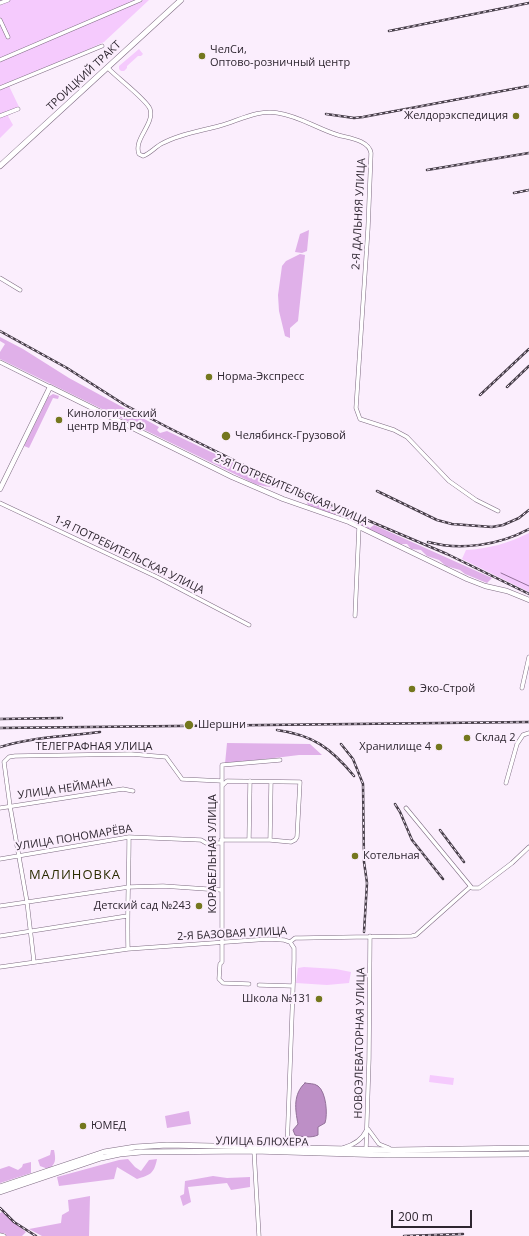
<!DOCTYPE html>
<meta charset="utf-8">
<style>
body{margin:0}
#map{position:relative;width:529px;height:1236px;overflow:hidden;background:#fbeefd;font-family:"Open Sans",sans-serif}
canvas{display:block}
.scale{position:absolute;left:391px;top:1210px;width:81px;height:18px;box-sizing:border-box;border:2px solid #2e2630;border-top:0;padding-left:5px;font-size:12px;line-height:14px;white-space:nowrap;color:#2e2630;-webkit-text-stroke:3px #fbeefd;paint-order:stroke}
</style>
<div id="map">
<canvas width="529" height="1236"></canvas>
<div class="scale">200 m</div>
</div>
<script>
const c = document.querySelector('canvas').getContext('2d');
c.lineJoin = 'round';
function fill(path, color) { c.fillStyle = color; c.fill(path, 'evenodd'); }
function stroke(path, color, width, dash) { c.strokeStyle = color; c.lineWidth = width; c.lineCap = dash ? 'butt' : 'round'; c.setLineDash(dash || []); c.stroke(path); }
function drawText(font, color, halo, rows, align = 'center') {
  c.font = font + ' "Open Sans",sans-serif'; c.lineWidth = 4; c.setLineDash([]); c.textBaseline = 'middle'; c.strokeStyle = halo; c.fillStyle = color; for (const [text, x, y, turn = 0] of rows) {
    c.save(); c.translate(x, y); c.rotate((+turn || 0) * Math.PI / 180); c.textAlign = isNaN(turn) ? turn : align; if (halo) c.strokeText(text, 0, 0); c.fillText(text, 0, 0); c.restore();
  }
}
fill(new Path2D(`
 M0,0h149l-45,42 -95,44 11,23 -12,7 5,9 -13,13z
 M139,49l4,5 -2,2h-3l-11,10v2l-3,3h-3l-2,-2v-3z
 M529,533v59l-67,-33 4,-9c22,-1 43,-7 63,-17z
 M304,967l32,2 15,3 -2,11 -22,2 -31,-2 2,-15z
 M430,1075l24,3 -1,7 -24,-3z`), '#f5cafd');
fill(new Path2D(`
 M309,230l-2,21 -5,2 -7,-1 5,-18z
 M300,254l5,1 -7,66 -8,7v10l-5,-2 -6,-25 -1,-16 4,-29 4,-5z
 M0,337l23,12 46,29 90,49 -2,3 3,3 7,-2 86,41 103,46 14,10 4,-3 118,53 -5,5 -22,-9 -5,-4 -14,-4 -7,-6 -12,-4 -6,-6 -10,-1 -4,-5h-6c-31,-13 -60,-28 -93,-39 -1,-2 -2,-6 -4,-8 -11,-9 -35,-9 -49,-13l-255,-125v-7l5,-8 -5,-3z
 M53,394l6,2 -1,3 -5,-1 -24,50 -5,-2 24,-49z
 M227,743l83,1 12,11h-23l-74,9z
 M189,1111l2,13 -24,4 -2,-12z
 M51,1150h3c2,9 2,15 -6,19l-8,-3 -2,-6 12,-5z
 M128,1159l7,8 6,4 8,-11 8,-1c-3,15 -7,16 -20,20l-20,-12 -3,12 -55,7 -2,-9 62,-17z
 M31,1162v11l-31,10v-14l9,-3 9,4 4,-3 1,-3z
 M213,1176l14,2 23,-1v10l-19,3 -4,-7 -39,4 3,15 -8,4 -3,-10 4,-2 1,-13z
 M90,1196l-1,40h-47l-13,-7 32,-6 1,-8 7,-4 -1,-11z
 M2,1212l24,20 -4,4h-16l-1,-3 -5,1v-21z`), '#e0b0e9');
const water = new Path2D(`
 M305,1083c4,1 9,0 13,3 8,6 10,28 7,37l-7,4v8c-6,3 -16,2 -23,0l-2,-5 5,-6c-3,-15 -5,-30 7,-41z`);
fill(water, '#bd8fc6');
stroke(water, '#927099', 1);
stroke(new Path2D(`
 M501,573l28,13`), '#927099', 1);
const street = new Path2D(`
 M0,3l8,-3
 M0,20l8,17
 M0,60l140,-60
 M108,68c8,9 39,32 42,41 5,15 -17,30 -11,45l4,2c7,-2 13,-10 20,-13 17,-9 37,-12 56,-17 19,-5 39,-17 59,-13 21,3 40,16 60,22 10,3 31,5 33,18l-3,75 -12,180 4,11 34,11 13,7 42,44 27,19 22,11
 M0,88l102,-42
 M0,116l18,-7
 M0,278l20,12
 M0,362l50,25
 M0,503l157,74 92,48
 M355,616l4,-89
 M522,688l7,-31
 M506,783l11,-39 6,-9 6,-2
 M0,808l123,-19 10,2
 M406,808l66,80h7l33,-25 17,-16
 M221,840h49l21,2 4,-2 2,-3 3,-55 -73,-1 -5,5
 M249,840l1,-59
 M270,840l1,-58
 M0,859l129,-22 72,3 5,3h15
 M0,906l129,-19 34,-1 58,4
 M0,936l127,-20
 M290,942l5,-4h6l111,-2 4,-1 54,-48
 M128,949c-1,-37 1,-74 1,-112
 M34,962l-7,-60 -17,-96 -6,-44 5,-5 6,-1 116,-2 35,3 16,22 40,2
 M0,967l128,-18 141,-10 15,1 6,2
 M249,984l-26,-1 -4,-4 1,-15 2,-2v-197l58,-5
 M259,985l34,1
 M368,1129l11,15 10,4
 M343,1148c10,-3 19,-8 23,-17
 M287,1149l7,-188v-13l-4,-6
 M366,1150l3,-91 1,-123
 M254,1151l5,85
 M0,1235l4,1`);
const secondary = new Path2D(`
 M0,489l50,-102 182,90 51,22 66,23 118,57 18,7 22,5 22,9`);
const primary = new Path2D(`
 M0,166l181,-166
 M0,1187l104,-35 31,-5 32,-2 46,1 181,4 135,-2
 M0,1192l101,-34 19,-4 21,-2 113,-1 133,4 142,-1`);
stroke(street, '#7e6b82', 4.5);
stroke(secondary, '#7e6b82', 5.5);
stroke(primary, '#7e6b82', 6);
stroke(street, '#fff', 3.5);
stroke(secondary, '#fff', 4.5);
stroke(primary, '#fff', 5);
const rail = new Path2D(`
 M389,31l140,-28
 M326,114l28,4 9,-1 166,-31
 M427,170l102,-17
 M514,193l15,-3
 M0,331l67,37 58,37 44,23 111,55 167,71 82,40
 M507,387l22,-21
 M480,395l49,-46
 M377,491l60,29 15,4 40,3 11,-2 16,-7 10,-8
 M428,542c33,9 71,3 101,-13
 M0,719l62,-1
 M0,728l529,-6
 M277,730c36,5 54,18 77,46
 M341,744l12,15 10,25 1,78 3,21 -3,49
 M0,747c32,-10 67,-11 100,-15
 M395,804l5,8 12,28 31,39
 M440,830l24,32
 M0,1208l14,14 22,14
 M404,1236l59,-2`);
stroke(rail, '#473e49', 2.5);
stroke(rail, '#fbeefd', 1, [3]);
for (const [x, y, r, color] of [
 [202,56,4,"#74771e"],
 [516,116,4,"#74771e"],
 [209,377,4,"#74771e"],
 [59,420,4,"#74771e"],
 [226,436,5,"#74771e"],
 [412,689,4,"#74771e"],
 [189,725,5,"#74771e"],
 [467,738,4,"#74771e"],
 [439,747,4,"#74771e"],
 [355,856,4,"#74771e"],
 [199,906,4,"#74771e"],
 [319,999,4,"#74771e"],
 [83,1126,4,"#74771e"]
]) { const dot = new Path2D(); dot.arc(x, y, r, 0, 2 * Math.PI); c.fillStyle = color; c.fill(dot); stroke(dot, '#fbeefd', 1.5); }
drawText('11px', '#2e2630', '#fbeefd', [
 ["ЧелСи,",210,50],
 ["Оптово-розничный центр",210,63],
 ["Желдорэкспедиция",508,116,"right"],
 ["Норма-Экспресс",217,377],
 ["Кинологический",67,414],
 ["центр МВД РФ",67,427],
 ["Челябинск-Грузовой",235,436],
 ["Эко-Строй",420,689],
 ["Шершни",198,725],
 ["Склад 2",475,738],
 ["Хранилище 4",431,747,"right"],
 ["Котельная",363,856],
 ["Детский сад №243",191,906,"right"],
 ["Школа №131",311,999,"right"],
 ["ЮМЕД",91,1126]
], 'left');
drawText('11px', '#2e2630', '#fbeefd', [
 ["ТРОИЦКИЙ ТРАКТ",84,76,-43],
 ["2-Я ДАЛЬНЯЯ УЛИЦА",359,214,-87],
 ["2-Я ПОТРЕБИТЕЛЬСКАЯ УЛИЦА",291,490,23],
 ["1-Я ПОТРЕБИТЕЛЬСКАЯ УЛИЦА",129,555,26],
 ["ТЕЛЕГРАФНАЯ УЛИЦА",94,747],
 ["УЛИЦА НЕЙМАНА",65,789,-8],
 ["УЛИЦА ПОНОМАРЁВА",74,838,-9],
 ["КОРАБЕЛЬНАЯ УЛИЦА",213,854,-90],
 ["2-Я БАЗОВАЯ УЛИЦА",232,934,-3],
 ["НОВОЭЛЕВАТОРНАЯ УЛИЦА",360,1043,-89],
 ["УЛИЦА БЛЮХЕРА",262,1142,1]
]);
c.letterSpacing = '1px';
drawText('13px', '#2b2c02', '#fbeefd', [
 ["МАЛИНОВКА",75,875]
]);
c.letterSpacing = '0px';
</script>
